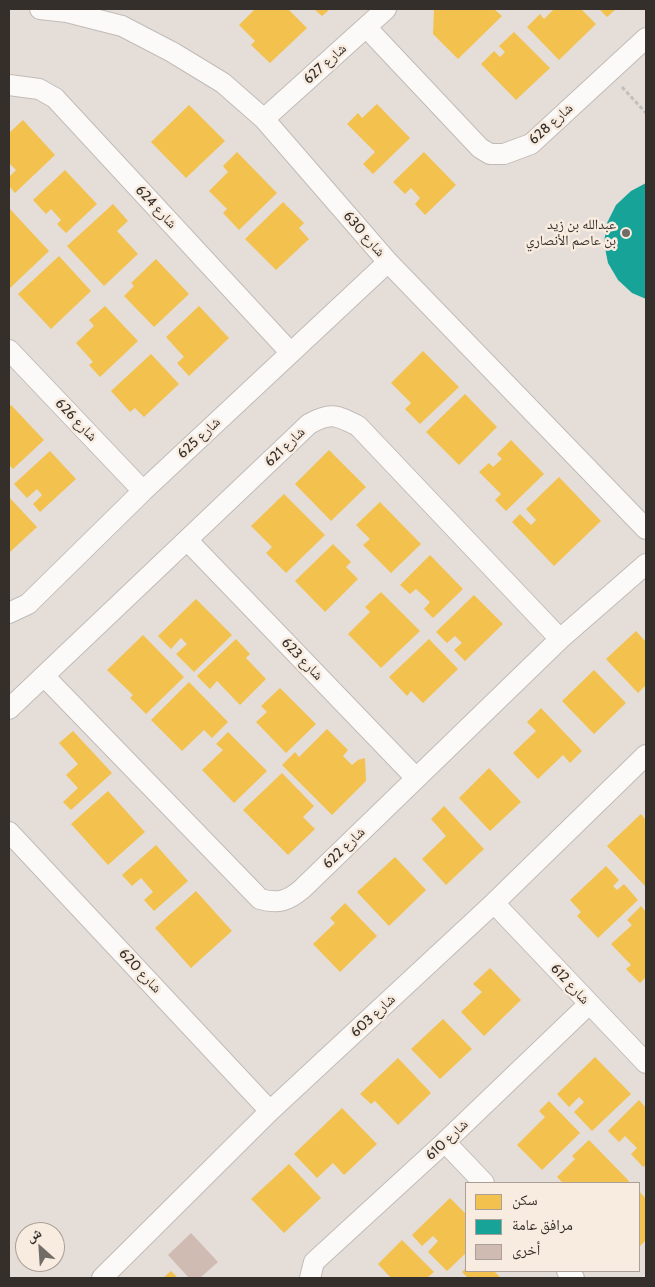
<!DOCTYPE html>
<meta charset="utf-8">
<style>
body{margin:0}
#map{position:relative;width:655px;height:1287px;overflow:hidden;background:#e5ded8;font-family:Cabin,"Noto Naskh Arabic",sans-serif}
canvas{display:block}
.frame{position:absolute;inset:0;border:10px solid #342f2a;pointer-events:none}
.legend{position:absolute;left:465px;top:1182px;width:175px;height:90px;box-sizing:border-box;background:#f8ebdf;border:1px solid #aaa097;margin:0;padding:6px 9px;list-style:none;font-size:15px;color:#342f2a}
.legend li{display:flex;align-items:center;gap:10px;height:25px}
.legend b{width:25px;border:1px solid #aaa097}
.north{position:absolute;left:15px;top:1222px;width:50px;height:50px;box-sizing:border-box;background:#f8ebdf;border:1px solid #aaa097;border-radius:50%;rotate:334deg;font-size:14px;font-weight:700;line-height:20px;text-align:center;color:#342f2a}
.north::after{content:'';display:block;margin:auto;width:18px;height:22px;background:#726c67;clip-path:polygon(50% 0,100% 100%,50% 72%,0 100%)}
</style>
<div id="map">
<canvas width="655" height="1287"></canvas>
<div class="frame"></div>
<ul class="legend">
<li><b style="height:14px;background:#f2c14e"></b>سكن</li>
<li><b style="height:14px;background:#17a398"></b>مرافق عامة</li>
<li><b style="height:14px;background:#d0bbb3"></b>أخرى</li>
</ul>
<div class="north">ش</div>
</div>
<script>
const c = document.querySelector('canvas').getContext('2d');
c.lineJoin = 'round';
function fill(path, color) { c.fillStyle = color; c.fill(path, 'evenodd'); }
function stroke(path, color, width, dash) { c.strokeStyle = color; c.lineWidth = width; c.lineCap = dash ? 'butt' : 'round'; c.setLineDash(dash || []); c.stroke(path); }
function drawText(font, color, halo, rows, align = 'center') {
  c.font = font + ' Cabin,"Noto Naskh Arabic",sans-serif'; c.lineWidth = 5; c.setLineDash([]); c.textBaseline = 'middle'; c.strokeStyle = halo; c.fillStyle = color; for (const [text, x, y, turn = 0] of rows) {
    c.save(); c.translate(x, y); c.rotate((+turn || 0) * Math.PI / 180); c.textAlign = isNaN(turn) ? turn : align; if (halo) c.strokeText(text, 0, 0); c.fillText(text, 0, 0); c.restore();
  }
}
fill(new Path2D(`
 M255,9h33l19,19 -37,35 -19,-18 4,-4 -16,-16z
 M314,9h16l-8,7z
 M434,9h60l8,7 -44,43 -25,-25z
 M554,9h27l15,15 -37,36 -32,-33 13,-13 4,5z
 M599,9h17l-9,8z
 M514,32l36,36 -34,32 -35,-36 13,-13 6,6 5,-5 -6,-6z
 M377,104l33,34 -37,36 -10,-10 12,-12 -28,-28 11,-11 4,5z
 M189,105l36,36 -39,37 -35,-36z
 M23,120l32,35 -40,38 -6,-7v-9l7,-7 -7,-7v-30z
 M237,152l40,41 -38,37 -16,-17 4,-4 -18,-18 19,-19 -5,-6z
 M424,152l32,33 -31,30 -10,-11 5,-6 -9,-10 -6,6 -12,-12z
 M65,170l32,34 -31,29 -9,-9 4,-4 -10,-11 -5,5 -13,-14z
 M283,202l21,21 -5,5 10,11 -33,31 -31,-31z
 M113,204l15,17 -11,10 21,23 -34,32 -37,-40z
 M10,209l39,42 -40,38v-79z
 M59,256l32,35 -40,38 -33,-35z
 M156,259l33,35 -35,33 -30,-31 10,-10 -3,-3z
 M105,306l33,35 -38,36 -11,-12 4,-3 -17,-19 18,-17 -5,-6z
 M199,306l30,32 -40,38 -12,-13 7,-6 -18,-20z
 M423,351l36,36 -39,37 -15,-15 6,-6 -20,-20z
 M151,354l28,30 -35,33 -9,-9 -5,4 -19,-21z
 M465,394l32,33 -38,38 -33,-33z
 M11,405l33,35 -31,29 -4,-4v-58z
 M511,440l33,34 -38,37 -11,-11 6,-6 -22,-22 10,-9 4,4 9,-8 -5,-5z
 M329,450l37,37 -35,34 -36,-37z
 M50,451l26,28 -36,33 -7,-8 9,-9 -5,-6 -10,9 -13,-14z
 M559,477l42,44 -47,45 -42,-44 8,-8 11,11 5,-5 -10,-11z
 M284,494l41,41 -39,38 -20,-20 6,-6 -21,-21z
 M9,497l28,30 -28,26z
 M380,502l41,42 -30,29 -28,-28 7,-6 -14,-14z
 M333,544l18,18 -5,5 12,12 -33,33 -30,-31z
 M430,555l33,34 -30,29 -9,-9 6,-7 -14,-13 -6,5 -10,-9z
 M381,592l39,39 -39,37 -33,-34 22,-22 -5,-5z
 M474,595l29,29 -38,37 -11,-11 8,-7 -7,-7 -8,7 -11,-11z
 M196,599l36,36 -38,37 -18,-18 11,-10 -6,-6 -10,11 -13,-13z
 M636,631l10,11v43l-8,8 -32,-34z
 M143,635l41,42 -38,37 -16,-16 3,-3 -26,-25z
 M236,639l14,15 -4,4 20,21 -26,26 -23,-24 -7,8 -13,-13z
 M429,639l29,30 -35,34 -12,-12 -4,5 -18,-19z
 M594,670l32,33 -32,31 -32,-33z
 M189,682l39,40 -16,16 -8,-8 -22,21 -31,-31z
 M280,688l36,36 -30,29 -30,-31 11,-10 -6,-6z
 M541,708l41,43 -12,12 -7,-8 -25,24 -25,-26 23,-22 -9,-9z
 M327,729l21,21 -5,6 9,9 6,-5 7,-2 1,23 -34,34 -50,-50 13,-13 4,5z
 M73,731l39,42 -41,37 -8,-8 15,-14 -12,-13 12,-11 -19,-21z
 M228,732l39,39 -33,32 -32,-33 21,-20 -7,-6z
 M489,768l32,34 -31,29 -31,-33z
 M282,773l32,33 -11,11 12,12 -27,26 -45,-45z
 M108,791l37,41 -37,33 -37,-41z
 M444,806l40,43 -38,36 -24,-26 24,-23 -15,-17z
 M641,814l5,6v67l-39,-41z
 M156,845l32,36 -34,30 -10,-11 9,-8 -12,-14 -9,8 -10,-11z
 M395,857l31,33 -37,36 -32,-34z
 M606,866l13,14 -6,6 4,4 7,-6 14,16 -40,38 -21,-22 4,-4 -11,-12z
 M196,891l36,40 -41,37 -36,-40z
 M345,903l32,33 -37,36 -27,-28 22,-21 -5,-5z
 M641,906l5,6v65l-6,6 -14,-14 5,-4 -20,-21 21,-19 -5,-5z
 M490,968l31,32 -37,36 -23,-24 21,-20 -9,-8z
 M443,1019l29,30 -32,30 -29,-30z
 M595,1057l36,37 -39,37 -18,-19 10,-10 -5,-5 -10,10 -12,-13z
 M398,1058l33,35 -33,32 -23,-24 -4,3 -11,-10z
 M639,1100l7,8v57l-3,2 -12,-13 6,-6 -12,-12 -6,6 -11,-11z
 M549,1101l31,32 -38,37 -25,-25 28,-28 -6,-6z
 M342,1108l35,36 -33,31 -11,-12 -16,15 -23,-24z
 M589,1140l40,41 -2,2h-64l-6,-6 18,-18 -3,-3z
 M289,1164l32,34 -37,35 -33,-34z
 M639,1191l7,8v41l-7,7z
 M450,1198l16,16v39l-19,18 -19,-19 10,-11 -5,-5 -11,10 -10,-11z
 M402,1240l32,32 -7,6h-36l-13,-14z
 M466,1268v3h30l-1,1 6,6h-33l-6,-6z
 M171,1271l7,7h-15z`), '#f2c14e');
fill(new Path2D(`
 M646,183v116l-14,-6 -14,-13 -10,-17 -4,-20 3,-20 9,-18 15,-14z`), '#17a398');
fill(new Path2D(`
 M191,1233l27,29 -18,16h-11l-21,-23z`), '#d0bbb3');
const minor = new Path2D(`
 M40,9l27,3 55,14 50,26 51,31 41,36 124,143 258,267
 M366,27l114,121 10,6h14l27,-10 115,-106
 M9,85l30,4 16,9 235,254
 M264,119l122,-110
 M9,350l134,141
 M188,541l228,237
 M9,613l19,-9 115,-113 245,-229
 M45,677l215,222c18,5 28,2 42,-10l258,-250 86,-75
 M9,709l300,-285c22,-12 27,-9 49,2l202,213
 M9,832l261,279
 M494,903l152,160
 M445,1142l39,41
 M567,1271l7,7
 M102,1278l168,-167 224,-208 152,-148
 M310,1278l4,-16 131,-120 144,-138`);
stroke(minor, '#c1bbb7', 22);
stroke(new Path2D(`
 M622,87l24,26`), '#c1bebb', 3, [4, 2.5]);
stroke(minor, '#fbfaf9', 20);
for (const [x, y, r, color] of [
 [626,233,5,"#726c67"]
]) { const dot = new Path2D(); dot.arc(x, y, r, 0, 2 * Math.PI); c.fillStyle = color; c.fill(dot); stroke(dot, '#f8ebdf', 2); }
drawText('14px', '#342f2a', '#f8ebdf', [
 ["شارع 627",325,64,-42],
 ["شارع 628",551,124,-42],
 ["شارع 624",156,207,47],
 ["شارع 630",364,234,49],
 ["شارع 626",76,420,46],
 ["شارع 625",199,438,-43],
 ["شارع 621",285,447,-44],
 ["شارع 623",302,659,46],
 ["شارع 622",344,848,-44],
 ["شارع 620",140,971,47],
 ["شارع 612",570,984,47],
 ["شارع 603",373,1016,-43],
 ["شارع 610",447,1140,-43]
]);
drawText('14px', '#342f2a', '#f8ebdf', [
 ["عبدالله بن زيد",616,225],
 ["بن عاصم الأنصاري",616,241]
], 'right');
</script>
